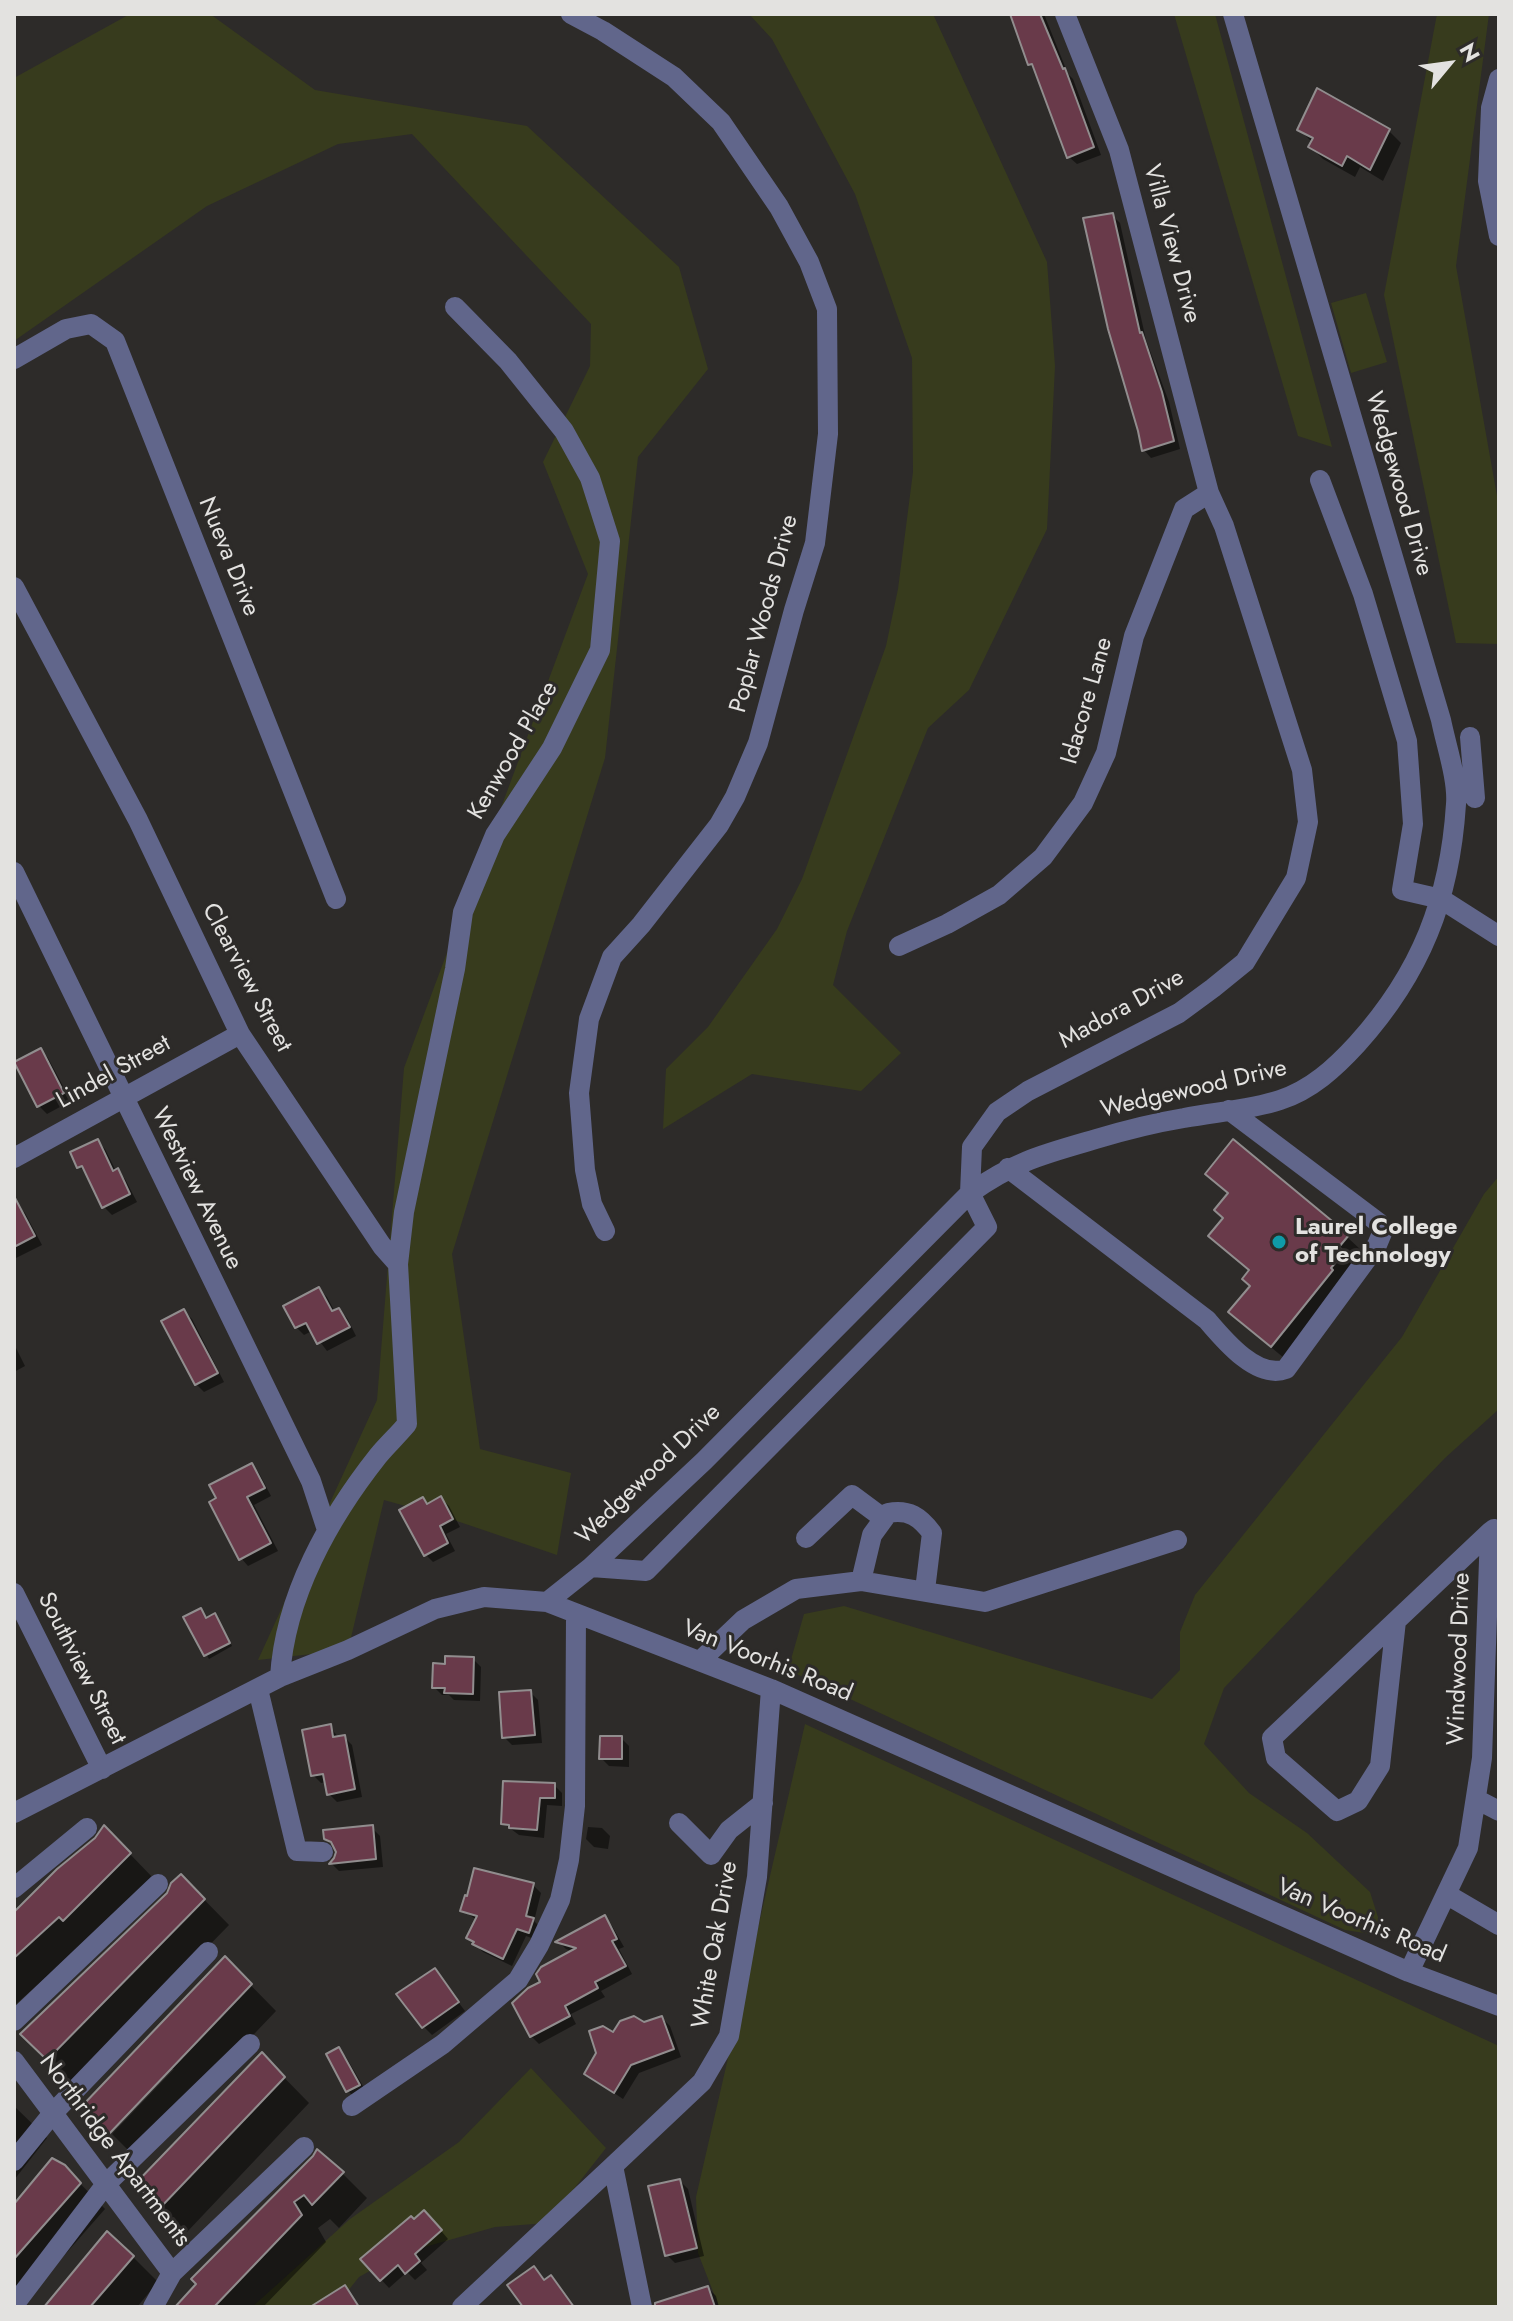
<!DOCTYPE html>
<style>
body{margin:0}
#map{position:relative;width:1513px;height:2321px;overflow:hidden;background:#2d2b29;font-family:Jost,sans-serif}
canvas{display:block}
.frame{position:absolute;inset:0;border:16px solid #e3e2e0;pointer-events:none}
.north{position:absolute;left:1409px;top:24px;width:80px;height:80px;-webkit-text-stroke:6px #2d2b29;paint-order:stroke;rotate:61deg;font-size:22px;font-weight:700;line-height:32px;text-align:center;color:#e3e2e0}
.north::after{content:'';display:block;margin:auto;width:28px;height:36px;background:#e3e2e0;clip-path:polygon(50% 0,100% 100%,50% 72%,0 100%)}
</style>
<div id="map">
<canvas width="1513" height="2321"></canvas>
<div class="frame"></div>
<div class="north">N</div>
</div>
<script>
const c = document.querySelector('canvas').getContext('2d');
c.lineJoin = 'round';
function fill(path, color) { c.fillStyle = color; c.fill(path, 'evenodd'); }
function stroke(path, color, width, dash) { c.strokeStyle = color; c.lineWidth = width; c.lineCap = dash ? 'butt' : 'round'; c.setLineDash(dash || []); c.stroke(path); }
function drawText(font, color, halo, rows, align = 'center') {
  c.font = font + ' Jost,sans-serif'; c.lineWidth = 6; c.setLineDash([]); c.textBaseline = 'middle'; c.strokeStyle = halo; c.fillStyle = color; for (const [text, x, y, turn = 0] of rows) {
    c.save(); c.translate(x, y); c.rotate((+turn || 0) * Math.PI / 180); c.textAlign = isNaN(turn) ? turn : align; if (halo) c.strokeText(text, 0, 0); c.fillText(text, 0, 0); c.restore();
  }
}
fill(new Path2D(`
 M130,14h80l105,76 212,36 152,141 29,102 -70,88 -33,301 -153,496 28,195 91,24 -14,82 -112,-38 -61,-17 -36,150 -90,10 119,-260 27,-332 184,-494 -45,-112 47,-96 1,-42 -179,-190 -74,10 -131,62 -193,135v-263z
 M749,14h184l114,248 8,104 -8,163 -78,161 -41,38 -81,203 -14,54 68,68 -40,38 -109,-17 -89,55 3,-60 42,-42 69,-98 25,-50 84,-233 12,-57 15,-117 -1,-114 -57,-164 -83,-155z
 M1174,14h41l117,433 -34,-11z
 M1437,14h52l-33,252 43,241v137l-43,-1 -72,-348z
 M1366,293l21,69 -36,11 -20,-70z
 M1499,1176v233l-54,49 -221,230 -20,56 45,49 58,40 63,59 14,44 -39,-6 -557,-260 16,-56 40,-8 308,93 28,-29v-38l15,-37 207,-258 82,-143z
 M805,1724l694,322v261h-780l-21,-54 -2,-56z
 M531,2068l75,80 -59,75 -52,4 -95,27 -41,23 -24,30h-83l98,-88 109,-77z`), '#373b1d');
fill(new Path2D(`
 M1010,14h34l24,60 5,5 28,76 -24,9 -8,-7 -33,-88 -6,-5z
 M1300,130h88l13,13 -18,38 -23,-14 -5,10 -32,-18 -13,-13 3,-3z
 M1112,215l8,8 26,117 23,62 11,47 -29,9 -7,-8z
 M41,1050l7,8 23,43 -24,13 -8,-8z
 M97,1141l8,8 11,22 9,8 12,23 -25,13 -8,-8 -17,-33 -8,-8z
 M17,1205l8,8 17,32 -28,14v-53z
 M1347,1237l13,12 -10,12 5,4 -71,93 -41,-34z
 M319,1289l8,8 8,15 4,-2 8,8 9,18 -29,15 -15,-20 -8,4 -8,-8z
 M184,1311l8,8 32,63 -20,10 -8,-8z
 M14,1344l11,22 -11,6z
 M251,1465l8,8 12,23 -17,9 24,46 -30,15 -7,-8 -30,-55z
 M441,1498l8,8 11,21 -14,7 9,17 -22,11 -8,-8 -2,-55 6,6z
 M201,1610l6,10 8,-4 3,3 14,27 -23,13 -23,-41z
 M473,1659l8,8 -1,34 -26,-1 -5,-5h-7l-8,-8 13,-21z
 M530,1692l8,8 4,43 -30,2 -8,-8z
 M330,1727l9,11 5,-1 8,8 10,52 -25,5 -8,-8 -2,-12 -6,1 -8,-8z
 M621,1738l8,8v21l-20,-1 -8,-8z
 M554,1785l8,8v13l-15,-1 -3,33 -25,-3 -16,-12z
 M588,1827l14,1 8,8 -2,13 -14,-2 -8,-8z
 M372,1828l8,8 3,31 -44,4 -7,-7 6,-13 -12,-13z
 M129,1853l26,27 -140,125 -1,-91z
 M181,1876l48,49 -155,159 -51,-50 146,-139z
 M533,1885l8,8 -7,28 7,7 -4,12 -11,-4 -14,30 -29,-14 -15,-14 9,-18 -15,-10z
 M604,1918l8,8 12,21 -5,2 13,25 -31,17 4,6 -34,17 5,10 -37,20 -8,-8 12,-54 31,-30 -8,-3 -7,-7z
 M225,1959l51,52 -140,147 -24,-24 62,-65h-5z
 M435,1971l30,40 -33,24 -8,-8z
 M662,2018l8,8 11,31 -42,16 -16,26 -37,-25 28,-39z
 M338,2049l8,8 21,36 -11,6 -8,-8 -20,-36z
 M262,2055l47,48 -122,129 -49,-48z
 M14,2106l33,32 -33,42z
 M315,2158l27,15 25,25 -28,30 -9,-9 -12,9 8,14 -63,65h-85z
 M64,2167l41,42 -86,98 -5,-5v-95z
 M680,2181l8,8 16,67 -29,7 -8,-8z
 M432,2220l16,19 -27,24 6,7 -12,10 -8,-8 -18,16 -26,-28 51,-38z
 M133,2257l25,25 -21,25h-90z
 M708,2288l8,8 3,11h-41z`), '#0007');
const building = new Path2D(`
 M1010,14h30l23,55 2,-1 29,79 -27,11 -35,-94 -4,1z
 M1317,88l73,41 -20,41 -23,-14 -5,10 -34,-19 5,-9 -16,-8z
 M1113,213l27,120 2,-1 20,60 12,49 -32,10 -4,-20 -30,-102 -25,-111z
 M41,1048l23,45 -27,14 -23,-45z
 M98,1139l15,32 5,-3 12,26 -28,14 -20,-42 -5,2 -7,-16z
 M1233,1139l116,96 -10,12 5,5 -13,16 2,2 -62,77 -43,-35 22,-26 -8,-7 7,-9 -41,-34 15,-18 -9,-8 14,-17 -23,-19z
 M14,1196l21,40 -21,11z
 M319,1287l13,24 7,-3 11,19 -33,17 -11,-21 -11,5 -12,-22z
 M184,1309l34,64 -23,12 -34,-64z
 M252,1463l13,25 -18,9 24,46 -32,17 -30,-58 7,-4 -7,-13z
 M441,1496l12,23 -13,7 8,17 -24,13 -25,-46 24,-13 4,7z
 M201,1608l5,10 9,-5 15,30 -26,13 -21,-39z
 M445,1656l29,1 -1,37 -29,-1 1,-5h-13l1,-25 12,1z
 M531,1690l4,45 -33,3 -3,-46z
 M331,1724l2,13 12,-2 10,54 -28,6 -4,-21 -12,2 -9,-46z
 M600,1736h22v23h-23z
 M503,1781l52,2v15h-15l-3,32 -28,-2v-3l-8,-1z
 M104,1825l27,28 -68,68 -4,-4 -45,41v-46l43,-43 38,-31z
 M373,1825l3,34 -47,5 5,-6 2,-6 -5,-10 -7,-3 -1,-9z
 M474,1868l60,15 -8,33 8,2 -5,15 -12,-4 -14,30 -31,-15 2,-2 -8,-4 11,-22 -17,-5 5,-16 2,1z
 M181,1874l24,25 -158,161 -27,-26 147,-141 4,-10z
 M605,1915l12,24 -5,2 14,25 -31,16 3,6 -33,18 5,10 -40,21 -18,-34 16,-15 12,-6 -4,-8 5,-7 35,-19 -21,-6z
 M225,1956l27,28 -143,150 -27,-28z
 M435,1968l24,34 -37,26 -26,-34z
 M634,2016l10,6 18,-6 12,33 -43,16 -17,28 -30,-19 12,-21 -7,-22 14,-5 10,6 7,-11z
 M339,2047l21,38 -14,7 -20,-38z
 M262,2052l23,25 -125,131 -25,-24z
 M317,2149l27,23 -32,33 -8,-10 -10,7 8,13 -88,92h-39l21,-23 -5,-5 122,-123z
 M52,2158l13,7 16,18 -67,76v-55z
 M680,2179l17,69 -32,8 -17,-70z
 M424,2210l18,20 -27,24 5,7 -15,13 -7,-9 -18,16 -20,-22 51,-43 3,3z
 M107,2231l27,25 -44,51h-46z
 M534,2266l10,14 7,-5 23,32h-51l-16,-22z
 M345,2285l14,22h-49z
 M708,2286l7,21h-60v-4z`);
fill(building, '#693a4a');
stroke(building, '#918d8e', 2);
stroke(new Path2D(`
 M571,14l32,17 71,46 47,45 58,85 30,55 18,47 1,125 -13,109 -21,67 -36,133 -23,54 -16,28 -78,100 -29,32 -23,62 -10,74 6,77 7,34 13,27
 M1499,79l-8,29 -3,73 11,55
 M14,359l52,-30 25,-5 24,17 221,558
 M1320,480l43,114 44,147 6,83 -11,66 39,9 58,37
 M14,587l124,233 102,214 142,212 16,18
 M1470,737l5,61
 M14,872l297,609 16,49
 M899,946l48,-22 52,-29 44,-38 40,-54 23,-50 28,-117 50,-127 25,-16
 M14,1158l226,-124
 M1008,1168l199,152c17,20 50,60 79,49l91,-124 5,-12 -3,-10 -150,-113
 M806,1538l46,-43 31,23
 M591,1567l55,4 341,-344 -17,-34 2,-46 25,-35 31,-21 151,-78 34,-25 32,-26 51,-84 12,-56 -6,-52 -78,-244 -15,-33 -90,-343 -54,-136
 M861,1581l11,-46 16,-22c21,-4 32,4 44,20l-7,57
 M14,1593l88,176
 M547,1602l44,-35 113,-106 266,-268c45,-32 74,-39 126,-54 30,-9 58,-16 88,-21 31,-6 66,-8 96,-18 31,-10 55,-32 77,-56 64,-71 93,-145 99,-240 2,-24 -10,-59 -15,-84l-208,-706
 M1396,1621l-16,145 -22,35 -21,10 -61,-53 -4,-20 218,-206
 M700,1661l43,-41 53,-31 65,-8 124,21 192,-62
 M280,1677c5,-81 49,-159 98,-221 9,-11 20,-21 29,-32l-9,-160 6,-52 51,-243 8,-57 32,-77 57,-87 48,-98 10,-109 -20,-63 -26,-47 -56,-70 -53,-54
 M258,1689l39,162 26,1
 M1476,1799l23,12
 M14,1813l266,-136 68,-27 87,-41 49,-12 63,5 224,87 638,283 90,34
 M679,1823l32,32 18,-25 34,-27
 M14,1888l73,-60
 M1446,1894l53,31
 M1409,1972l59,-124 14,-90 8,-226 4,-3
 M14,2021l144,-137
 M14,2061l158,212
 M352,2106l91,-62 75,-64 21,-35 21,-45 9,-40 6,-54 1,-192
 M14,2161l39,-48 155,-161
 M613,2166l89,-84 27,-46 28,-159 14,-188
 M14,2305l92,-121 144,-140
 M153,2307l19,-34 132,-126
 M462,2307l151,-141 29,141`), '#61668b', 20);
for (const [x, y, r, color] of [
 [1279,1242,8,"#0f9aa8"]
]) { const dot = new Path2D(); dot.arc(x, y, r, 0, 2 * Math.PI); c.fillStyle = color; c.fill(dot); stroke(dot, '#2d2b29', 3); }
drawText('24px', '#e3e2e0', '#2d2b29', [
 ["Villa View Drive",1171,244,75],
 ["Wedgewood Drive",1398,484,74],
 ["Nueva Drive",228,557,68],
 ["Poplar Woods Drive",765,614,-75],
 ["Idacore Lane",1088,701,-74],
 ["Kenwood Place",514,751,-60],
 ["Clearview Street",246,978,62],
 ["Madora Drive",1122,1010,-29],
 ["Lindel Street",114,1073,-29],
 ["Wedgewood Drive",1194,1090,-13],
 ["Westview Avenue",196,1189,64],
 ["Wedgewood Drive",649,1475,-44],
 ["Windwood Drive",1460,1659,-88],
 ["Van Voorhis Road",767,1662,22],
 ["Southview Street",81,1669,63],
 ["Van Voorhis Road",1361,1922,23],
 ["White Oak Drive",716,1945,-80],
 ["Northridge Apartments",114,2151,53]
]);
drawText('bold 24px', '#e3e2e0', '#2d2b29', [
 ["Laurel College",1295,1228],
 ["of Technology",1295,1256]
], 'left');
</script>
